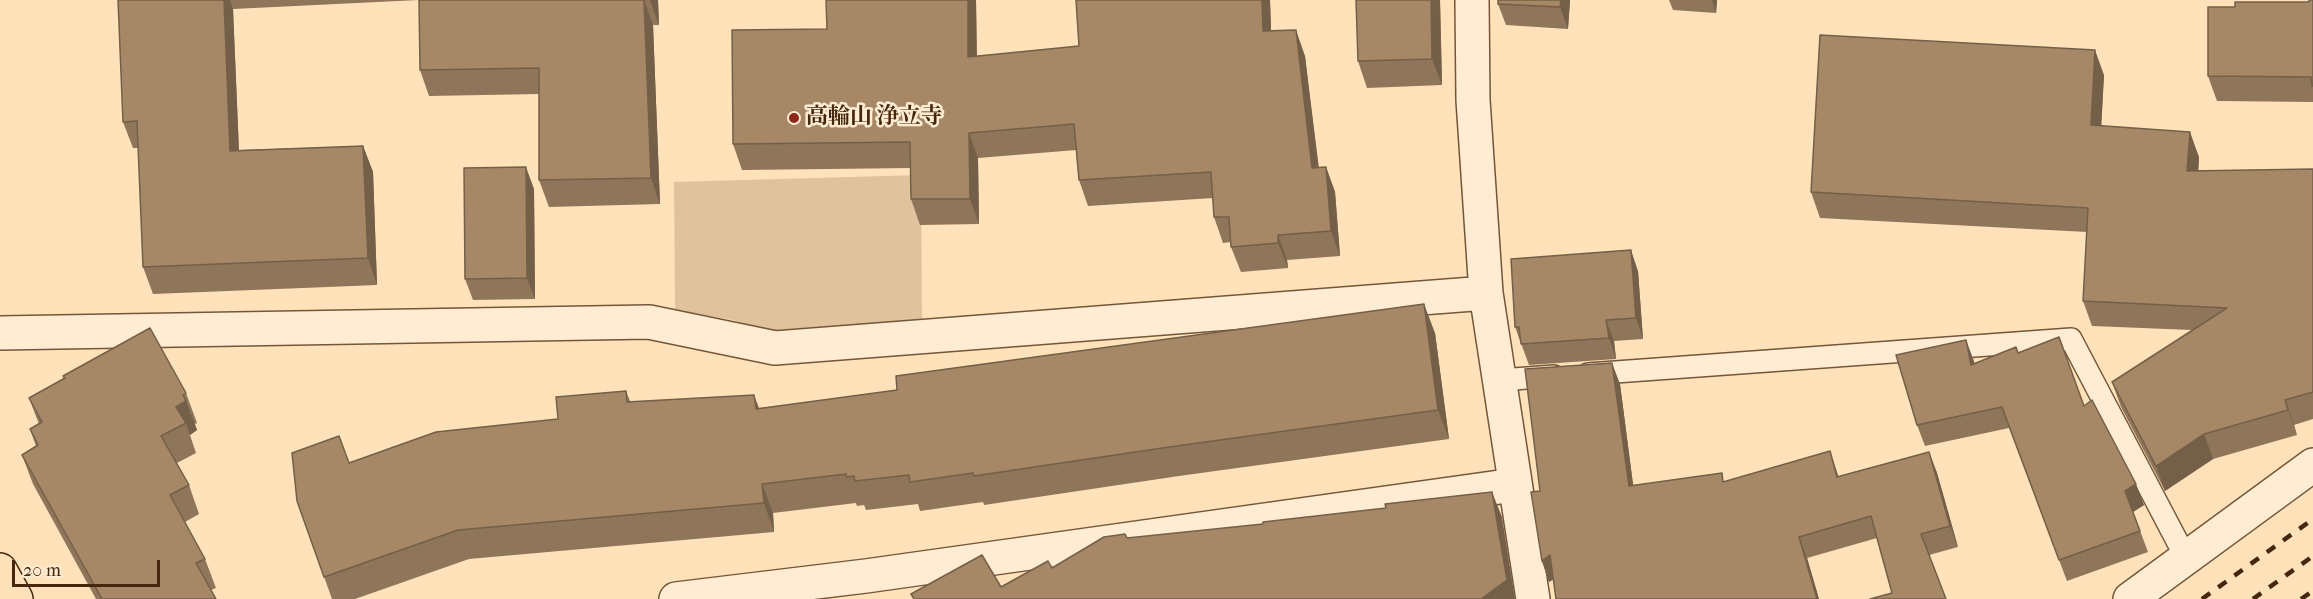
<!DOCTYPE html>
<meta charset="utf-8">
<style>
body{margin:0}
#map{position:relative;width:2313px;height:599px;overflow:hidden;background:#ffe2b9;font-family:"IM FELL French Canon",serif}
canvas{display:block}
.scale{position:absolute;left:12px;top:560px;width:148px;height:27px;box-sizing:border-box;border:3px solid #46270e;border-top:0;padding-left:8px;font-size:18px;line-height:21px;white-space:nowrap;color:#46270e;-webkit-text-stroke:4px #ffecd2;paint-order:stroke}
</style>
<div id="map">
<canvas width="2313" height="599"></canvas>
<div class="scale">20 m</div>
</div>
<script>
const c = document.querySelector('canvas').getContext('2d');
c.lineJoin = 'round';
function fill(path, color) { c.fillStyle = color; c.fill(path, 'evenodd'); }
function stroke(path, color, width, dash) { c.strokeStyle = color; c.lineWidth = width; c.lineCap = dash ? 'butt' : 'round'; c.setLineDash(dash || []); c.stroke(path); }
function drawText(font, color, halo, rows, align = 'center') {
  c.font = font + ' "IM FELL French Canon","Noto Serif JP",serif'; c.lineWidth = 5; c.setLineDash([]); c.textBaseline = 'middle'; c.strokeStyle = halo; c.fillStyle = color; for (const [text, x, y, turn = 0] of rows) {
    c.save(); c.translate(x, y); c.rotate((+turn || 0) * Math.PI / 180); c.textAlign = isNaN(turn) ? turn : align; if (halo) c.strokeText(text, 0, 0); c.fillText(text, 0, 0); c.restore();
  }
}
fill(new Path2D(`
 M921,175l1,145 -147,14 -42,-14 -58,-10 -1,-128z`), '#e0c29c');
const service = new Path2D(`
 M1588,374l483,-35 115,219
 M1500,380l54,-4`);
const minor = new Path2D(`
 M1472,0l1,100 13,193 47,306
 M0,333l649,-11 126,26 711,-55
 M676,599l190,-23 648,-91
 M2130,599l183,-134`);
const primary = new Path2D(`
 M0,570l16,29`);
stroke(service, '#745639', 24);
stroke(minor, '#745639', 36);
stroke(primary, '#46270e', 36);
stroke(service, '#ffecd2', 21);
stroke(minor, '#ffecd2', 33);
stroke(primary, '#ffe2b9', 33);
stroke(new Path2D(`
 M2202,599l111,-80
 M2253,599l60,-43
 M2301,599l12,-8`), '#46270e', 4.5, [10, 10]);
fill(new Path2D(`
 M118,0h540l1,25h-6l7,179 -111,3 -10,-27v-86l-110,2 -9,-26 -1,-70 -186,9 6,141 124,-4 10,26 4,113 -224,9 -10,-27 -5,-119h-5l-10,-26z
 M826,0h150l1,56 102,-10 191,-46 1,31 34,25 13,111h8l9,25 5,64 -53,4 1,8 -47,4 -10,-25v-5l-8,1 -9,-26 -1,-19 -125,8 -9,-26 -3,-30 -98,8 1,66 -59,1 -9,-26v-31l-169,2 -9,-26 94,-115z
 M1356,0h84l2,85 -75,3 -9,-27z
 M1498,0h72l-2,29 -62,-4 -8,-21z
 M1669,0h48l-1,13 -43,-3z
 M2313,0v102l-96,-1 -9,-25 27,-69 74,-5z
 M2104,75l-3,51 98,31 -1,14 115,-2v250l-19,6 3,10 -84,24 -48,32 -44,-84 -9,-25 80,-52 -100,-4 -9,-25 4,-69 -267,-14 -9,-26z
 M534,189l1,110 -62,1 -8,-21z
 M1638,271l5,68 -29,2 2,18 -87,6 -14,-38z
 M1435,333l14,106 -270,37 -195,29 -1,-3 -63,9 -2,-7 -52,6 -2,-5 -7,1 -1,-3 -83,10 1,19 -305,27 -114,40h-23l-35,-98 52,-38 209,-44 68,-28 4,10 129,7z
 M2018,353l66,53 60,99 -11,7 15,40 -81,29 -58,-153 -84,18 -8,-21 57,-61z
 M63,376l123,17 11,30 -2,1 2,6 -7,5 6,18 -19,10 12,22 10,29 -14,8 20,37 11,29 -5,2 5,9h-120l-63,-115 -11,-29 14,-9 -6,-17 9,-5 -10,-26 35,-19z
 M1620,384l13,101 206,-9 90,-24 8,21 21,74 -29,8 -37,38 -15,-55 -70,20 12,41h-263l-2,-20 -5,3 -7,-21 -2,-70z`), '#8f7559');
fill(new Path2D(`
 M224,0h6l3,9 7,168 -10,-26z
 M644,0l9,25 7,179 -9,-26z
 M650,0h8l1,25z
 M968,0h8l1,82 -9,-25z
 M1262,0h8l2,56 -9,-25z
 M1431,0h9l2,85 -10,-26z
 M1561,0h9l-2,29 -8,-22z
 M1712,0h5l-1,13z
 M1296,30l9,26 17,137 -10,-25z
 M2095,50l9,25 -4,75 -9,-25z
 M2190,132l9,25 -2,39 -10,-25z
 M969,133l9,25 1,66 -9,-25z
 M363,146l10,26 4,113 -9,-27z
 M526,167l8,22 1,110 -8,-21z
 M1326,167l9,25 5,64 -9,-25z
 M1278,235l9,25 1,8 -10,-25z
 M1631,250l7,21 5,68 -7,-21z
 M1424,304l11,29 14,106 -11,-29z
 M1606,320l8,21 2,18 -7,-21z
 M1966,340l8,21 5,25 -8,-21z
 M1612,363l8,21 16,123 -7,-21z
 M754,395l11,29 -9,-15z
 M2285,400l9,25 3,10 -9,-25z
 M186,401l11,29 -7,5 -4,-12 -10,-16z
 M2204,434l9,25 -48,32 -9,-25z
 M1830,451l7,21 8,26 -8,-21z
 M1929,452l8,21 21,74 -8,-21z
 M762,484l11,29 1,19 -10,-29z
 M2136,484l8,21 -11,7 -8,-21z
 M1492,492l10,25 13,82h-34z
 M1799,537l8,21 12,41h-2z
 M1550,555l8,21 -9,6 -7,-21z`), '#745f48');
const building = new Path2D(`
 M118,0h106l6,151 133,-5 5,112 -225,9 -6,-146 -14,1z
 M419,0h225l7,178 -112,2v-112l-119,2z
 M826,0h142v57l111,-11 -3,-46h186l1,31 33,-1 16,138 14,-1 5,64 -53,4v8l-47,4 -2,-30h-15l-3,-45 -132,8 -5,-56 -105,9 1,66h-59l-1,-57 -177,2 -1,-114 95,-1z
 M1356,0h75l1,59 -74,2z
 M1498,0h63l-1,7 -62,-3z
 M2309,0h4v86h-1l-1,-9 -103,-1v-69h27v-5h74z
 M1820,35l275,15 -4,75 99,7 -3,39 126,-2v223l-28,8 3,10 -84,24 -48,32 -44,-84 115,-74 -144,-7 5,-93 -277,-16z
 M526,167l1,111 -62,1 -1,-111z
 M1631,250l5,68 -30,2 3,18 -88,6 -2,-17h-4l-4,-68z
 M1424,304l14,106 -269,37 -195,29 -1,-3 -63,9 -1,-7 -54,6 -1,-5 -8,1v-3l-84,10 2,19 -306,27 -134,47 -27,-76 -5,-48 47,-17 10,27 87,-31 122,-13 -2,-22 70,-6 1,11 127,-7 2,14 141,-19 -1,-14z
 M150,328l36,65 -3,2 3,6 -10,6 10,16 -25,13 28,49 -19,10 35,64 -9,4 20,36h-114l-80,-144 16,-10 -8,-16 12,-7 -13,-24 36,-20 -2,-2z
 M2059,337l25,69 8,-6 44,84 -11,7 15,40 -81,29 -57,-153 -85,18 -21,-70 70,-15 5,25 45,-18 2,6z
 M1612,363l17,123 93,-13 1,9 107,-31 7,26 92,-25 21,74 -29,8 25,65h-76l22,-6 -21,-77 -72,21 18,62h-261l-6,-44 -8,6 -11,-69 9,-1 -15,-122z
 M1492,492l15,88 -26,19h-567l-3,-5 71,-39 19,32 47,-26 4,7 52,-31 21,-3 2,4 136,-14v-2l123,-14 -1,-4z`);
fill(building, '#a68867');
stroke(building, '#745f48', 1.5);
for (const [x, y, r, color] of [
 [794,118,6,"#8f2418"]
]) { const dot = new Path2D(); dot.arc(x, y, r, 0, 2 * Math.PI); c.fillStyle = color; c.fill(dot); stroke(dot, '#ffecd2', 2); }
drawText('bold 22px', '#46270e', '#ffecd2', [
 ["高輪山 浄立寺",806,118]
], 'left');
</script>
